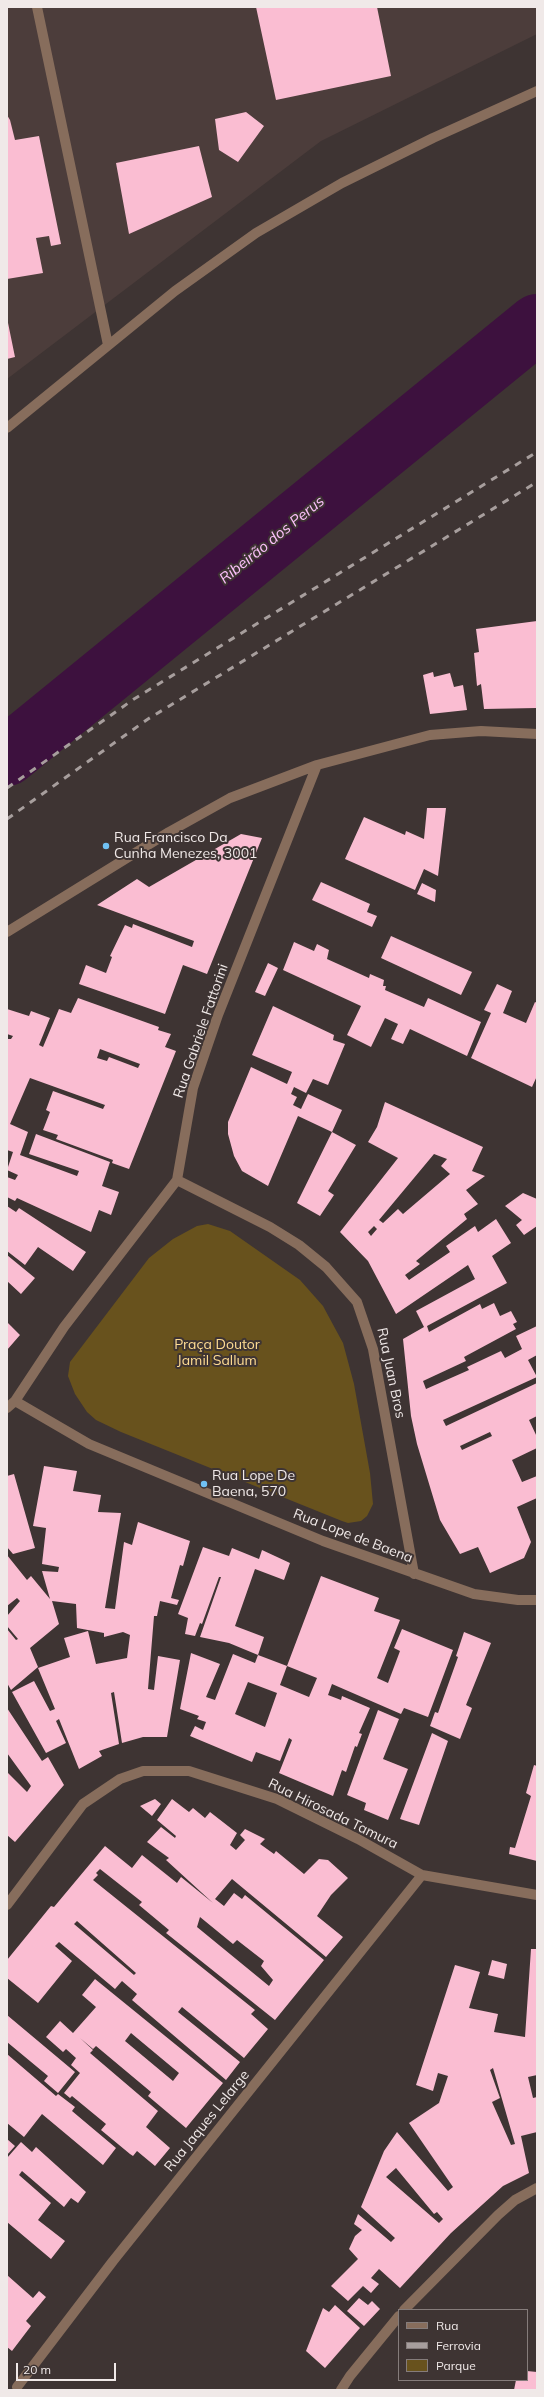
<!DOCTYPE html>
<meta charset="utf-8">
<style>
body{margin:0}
#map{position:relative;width:544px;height:2397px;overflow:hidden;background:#3e3433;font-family:Mulish,sans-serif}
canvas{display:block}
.frame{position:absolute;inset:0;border:8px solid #f0e9e8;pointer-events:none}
.legend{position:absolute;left:398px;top:2309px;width:130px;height:72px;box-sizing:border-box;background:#3e3433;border:1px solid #857c7b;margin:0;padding:5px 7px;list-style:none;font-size:12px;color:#f0e9e8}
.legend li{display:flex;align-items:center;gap:8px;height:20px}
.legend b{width:20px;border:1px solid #857c7b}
.scale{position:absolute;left:16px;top:2363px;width:100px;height:18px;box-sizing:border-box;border:2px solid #f0e9e8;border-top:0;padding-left:5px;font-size:12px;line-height:14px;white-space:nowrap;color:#f0e9e8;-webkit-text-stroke:3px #3e3433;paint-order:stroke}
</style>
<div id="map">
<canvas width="544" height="2397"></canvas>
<div class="frame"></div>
<ul class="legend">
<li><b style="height:5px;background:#876d5c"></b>Rua</li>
<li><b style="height:5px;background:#a79e9d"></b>Ferrovia</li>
<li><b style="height:11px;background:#68521d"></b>Parque</li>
</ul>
<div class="scale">20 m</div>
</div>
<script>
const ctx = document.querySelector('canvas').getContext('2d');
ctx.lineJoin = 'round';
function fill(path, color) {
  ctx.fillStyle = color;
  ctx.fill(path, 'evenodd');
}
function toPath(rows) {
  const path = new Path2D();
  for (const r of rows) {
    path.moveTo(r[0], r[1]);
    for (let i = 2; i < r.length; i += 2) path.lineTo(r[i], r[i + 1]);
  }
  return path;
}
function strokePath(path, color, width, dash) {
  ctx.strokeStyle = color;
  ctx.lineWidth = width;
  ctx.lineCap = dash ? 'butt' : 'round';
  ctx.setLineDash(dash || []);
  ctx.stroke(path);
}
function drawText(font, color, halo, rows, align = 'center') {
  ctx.font = font + ' Mulish,sans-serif';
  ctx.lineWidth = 4;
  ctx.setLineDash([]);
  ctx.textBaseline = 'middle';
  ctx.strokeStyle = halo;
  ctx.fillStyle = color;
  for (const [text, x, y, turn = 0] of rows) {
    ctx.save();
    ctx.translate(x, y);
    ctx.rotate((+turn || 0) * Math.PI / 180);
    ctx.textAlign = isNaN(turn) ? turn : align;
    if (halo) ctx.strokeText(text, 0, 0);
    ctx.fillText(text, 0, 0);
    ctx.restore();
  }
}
const built = toPath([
 [7,7,537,7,537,34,321,141,7,379]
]);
const green = toPath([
 [208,1224,230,1231,300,1280,323,1306,337,1332,343,1343,354,1384,370,1473,373,1504,367,1516,361,1521,348,1523,342,1521,121,1432,96,1420,87,1412,75,1394,68,1376,70,1362,149,1258,173,1239,197,1226]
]);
const river = toPath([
 [7,756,537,324]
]);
const building = toPath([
 [256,7,377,7,391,76,276,100],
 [246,112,264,126,238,162,219,150,215,119],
 [7,115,10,120,15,140,39,136,61,244,51,246,49,236,36,238,43,273,7,279],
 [199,146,212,197,129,234,116,163],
 [7,318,15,357,7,359],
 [537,621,537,708,484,709,481,684,477,686,474,653,479,652,476,629],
 [433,672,434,677,450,673,454,687,463,685,467,710,430,714,423,675],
 [427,808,446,808,438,876,424,869,415,890,345,859,364,817,405,835,406,831,424,839],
 [241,834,262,838,207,974,183,965,165,1014,79,984,86,965,106,973,112,957,110,956,125,925,132,928,133,924,192,947,194,941,97,905,137,879,149,887],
 [321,882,370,904,367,912,377,916,372,927,312,900],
 [422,883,436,890,435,902,417,894],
 [391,936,472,972,461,995,381,958],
 [294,942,314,951,317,944,329,950,327,959,369,978,370,974,384,980,383,986,386,986,385,990,424,1007,428,998,481,1022,467,1056,410,1029,403,1044,391,1039,398,1024,385,1018,371,1047,347,1035,361,1006,283,970],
 [268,963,278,968,265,996,255,992],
 [497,984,512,991,503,1013,526,1023,535,1002,537,1003,537,1076,532,1087,471,1058,491,1013,484,1010],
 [78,998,159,1027,158,1030,171,1034,165,1047,176,1051,129,1169,112,1163,113,1160,56,1139,58,1135,43,1130,50,1112,46,1110,53,1091,103,1109,105,1105,30,1078,10,1124,28,1132,20,1155,77,1176,79,1171,29,1154,36,1134,110,1162,102,1186,119,1192,111,1215,99,1210,91,1232,17,1198,15,1201,7,1197,7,1177,15,1180,18,1175,7,1170,13,1152,7,1150,7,1039,11,1039,13,1036,7,1034,7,1009,29,1016,31,1011,50,1018,39,1045,43,1047,59,1009,71,1013],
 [100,1049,140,1064,138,1068,109,1057,107,1061,97,1058],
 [273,1006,334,1035,333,1040,345,1044,328,1085,313,1079,306,1093,294,1087,291,1094,297,1097,293,1105,301,1109,308,1094,342,1110,332,1132,298,1116,268,1186,242,1171,234,1156,228,1134,228,1122,251,1067,287,1084,292,1072,252,1055],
 [385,1102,483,1147,472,1171,485,1176,466,1190,478,1204,464,1214,467,1219,416,1261,420,1264,405,1275,409,1280,450,1252,446,1246,475,1226,478,1232,496,1219,511,1243,492,1256,507,1283,427,1326,429,1332,480,1304,482,1309,494,1303,500,1316,511,1311,517,1322,513,1324,516,1329,464,1357,466,1361,423,1381,426,1389,469,1370,467,1367,501,1351,505,1358,522,1349,516,1336,537,1326,537,1355,528,1360,537,1377,443,1420,446,1426,537,1383,537,1416,529,1420,537,1437,537,1448,512,1460,522,1482,537,1476,537,1498,517,1507,531,1542,524,1558,490,1573,478,1547,460,1554,440,1520,417,1444,411,1416,403,1339,424,1327,416,1311,475,1279,468,1265,396,1314,368,1261,340,1232,398,1158,368,1142,377,1127],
 [434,1154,447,1159,441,1166,450,1174,403,1214,398,1209,383,1223,379,1220],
 [374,1226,377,1229,371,1236,368,1232],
 [490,1432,492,1436,462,1450,460,1446],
 [332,1132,356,1145,328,1191,334,1195,320,1216,297,1203],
 [523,1193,537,1199,537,1226,524,1235,516,1225,522,1220,505,1206],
 [7,1206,16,1212,19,1208,86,1252,73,1271,38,1247,25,1265,7,1251],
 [7,1255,35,1278,21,1294,7,1281],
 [7,1322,20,1335,7,1350],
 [44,1466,77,1471,73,1491,101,1495,98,1512,121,1513,105,1608,115,1609,124,1542,132,1545,138,1522,190,1541,183,1566,180,1565,171,1598,179,1600,177,1605,160,1601,157,1616,154,1616,148,1689,154,1690,158,1656,180,1660,167,1737,143,1737,122,1743,114,1692,111,1693,119,1744,99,1751,102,1756,79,1769,59,1719,56,1721,66,1743,46,1753,12,1692,34,1681,50,1711,55,1709,38,1668,70,1657,64,1638,88,1631,96,1664,127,1658,130,1635,123,1632,104,1637,104,1633,77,1628,76,1604,52,1601,59,1624,30,1648,38,1667,11,1690,7,1683,7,1629,16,1640,18,1639,7,1626,7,1616,20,1601,17,1598,7,1606,7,1555,27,1580,31,1576,50,1599,42,1571,58,1572,59,1567,42,1564,46,1528,33,1526],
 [14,1474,35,1548,13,1554,7,1547,7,1476],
 [203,1547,229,1556,232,1548,259,1559,262,1550,290,1563,284,1580,255,1569,235,1626,264,1637,258,1655,229,1643,200,1637,221,1577,219,1577,202,1624,200,1623,195,1636,185,1634,188,1618,178,1614],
 [321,1576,379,1598,374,1611,400,1620,377,1678,388,1683,400,1651,394,1648,402,1629,453,1650,428,1717,404,1708,401,1714,332,1684,328,1695,341,1700,342,1696,370,1708,359,1733,362,1734,357,1747,355,1746,346,1772,342,1770,333,1796,279,1773,292,1740,289,1738,280,1761,256,1752,252,1762,190,1736,195,1726,203,1730,206,1722,197,1719,199,1716,180,1709,191,1653,220,1664,206,1697,215,1700,233,1654,255,1663,258,1655,287,1666,280,1685,309,1697,317,1678,287,1666],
 [248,1682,277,1693,265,1727,235,1714],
 [464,1632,491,1643,466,1705,472,1708,460,1739,430,1726,435,1712,438,1713,458,1657,456,1656],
 [7,1708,42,1761,48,1757,64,1785,15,1842,7,1835,7,1772,27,1792,31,1786,7,1753],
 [378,1710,399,1719,383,1759,408,1769,388,1820,364,1810,366,1803,347,1795],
 [432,1733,448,1741,419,1825,400,1819],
 [534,1765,537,1766,537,1861,509,1854,510,1847,515,1848,531,1796,526,1793],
 [155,1799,161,1804,152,1816,140,1806],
 [172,1799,189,1812,193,1808,205,1818,210,1812,237,1833,230,1845,236,1850,245,1840,240,1835,245,1829,265,1839,260,1844,274,1854,276,1851,304,1874,319,1859,328,1860,348,1878,331,1895,317,1916,343,1937,326,1957,232,1879,215,1899,224,1906,234,1893,242,1899,245,1895,324,1960,275,2020,166,1933,169,1930,139,1905,142,1902,100,1869,96,1873,98,1875,93,1880,255,2010,251,2014,268,2029,244,2058,182,2007,178,2012,240,2062,226,2080,132,2000,137,1994,122,1981,115,1989,59,1942,55,1946,72,1961,38,2003,7,1978,7,1960,51,1906,54,1907,105,1846,132,1868,142,1855,177,1883,181,1877,213,1903,166,1860,169,1858,147,1842,161,1827,175,1838,176,1836,157,1820],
 [200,1917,233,1944,237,1940,264,1961,261,1966,273,1980,269,1986,197,1927],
 [77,1921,136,1973,134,1975,74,1924],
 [531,1949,537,1949,537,2075,528,2077,533,2098,537,2097,537,2132,521,2136,529,2173,503,2186,451,2233,400,2288,379,2269,371,2278,379,2284,371,2293,363,2286,348,2301,331,2286,358,2259,349,2249,355,2236,362,2230,354,2224,358,2214,391,2242,395,2238,361,2207,384,2151,397,2132,448,2191,453,2187,409,2123,439,2103,448,2076,438,2073,433,2091,416,2085,455,1965,480,1972,469,2008,498,2014,494,2032,525,2037],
 [493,2068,515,2144,511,2145,492,2102,500,2098,490,2070],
 [396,2168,434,2214,437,2212,443,2219,439,2223,386,2177],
 [492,1960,507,1964,504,1979,488,1975],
 [95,1979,223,2083,186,2128,148,2096,151,2092,96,2046,93,2049,80,2038,93,2050,90,2053,158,2111,146,2127,170,2148,155,2166,137,2151,133,2156,130,2154,101,2130,106,2124,72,2096,70,2098,64,2093,80,2073,71,2065,76,2058,66,2049,63,2052,46,2037,60,2021,73,2033,96,2007,82,1995],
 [131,2033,179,2073,173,2081,125,2041],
 [7,2015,75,2072,58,2093,44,2081,48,2076,7,2042],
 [7,2054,56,2096,58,2094,75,2107,72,2111,116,2148,103,2165,42,2114,24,2137,7,2123],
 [7,2139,15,2146,7,2155],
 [21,2142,32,2152,36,2147,86,2192,78,2203,71,2198,64,2207,22,2171,19,2175,51,2203,38,2220,65,2241,51,2259,7,2222,7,2158],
 [7,2275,33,2298,39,2291,46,2297,26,2321,31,2326,12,2351,7,2347],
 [359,2298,368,2305,372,2301,380,2309,364,2326,347,2311],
 [335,2305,360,2328,325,2368,306,2351,323,2308,329,2312],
 [527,2371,537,2372,537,2390,514,2390,516,2380,527,2380]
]);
const service = toPath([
 [37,7,108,345],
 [7,428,175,291,256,233,342,183,433,138,537,91]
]);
const minor = toPath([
 [7,932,169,832,230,798,317,765,430,735,481,731,537,734],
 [177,1180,270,1227,299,1245,326,1267,357,1302,373,1349,414,1574],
 [15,1401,89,1444,323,1541,474,1594,518,1600,537,1600],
 [7,1408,15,1401,64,1327,177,1180,193,1088,218,1015,317,765],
 [7,1905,83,1804,120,1779,143,1771,189,1771,277,1799,358,1839,422,1875,537,1895],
 [404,2310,498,2215,515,2200,537,2188],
 [17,2387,113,2261,422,1875],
 [341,2390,350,2376,399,2316]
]);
const rail = toPath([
 [7,788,134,699,537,452],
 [7,819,148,719,537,482]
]);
const markers = [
 [106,846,4,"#70c1f4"],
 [204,1484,4,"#70c1f4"]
];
const poiNames = [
 ["Rua Francisco Da",114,838],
 ["Cunha Menezes, 3001",114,854],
 ["Rua Lope De",212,1476],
 ["Baena, 570",212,1492]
];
const streetNames = [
 ["Rua Gabriele Fattorini",201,1031,-71],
 ["Rua Juan Bros",391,1373,78],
 ["Rua Lope de Baena",353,1536,21],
 ["Rua Hirosada Tamura",333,1814,26],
 ["Rua Jaques Lelarge",207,2121,-51]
];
const parkNames = [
 ["Praça Doutor",217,1345],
 ["Jamil Sallum",217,1361]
];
const waterNames = [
 ["Ribeirão dos Perus",272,540,-39]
];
fill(built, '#4c3d3b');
fill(green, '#68521d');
strokePath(river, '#3d113e', 60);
fill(building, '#fabdd2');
strokePath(service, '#876d5c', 10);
strokePath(minor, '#876d5c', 10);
strokePath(rail, '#a79e9d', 3, [7, 7]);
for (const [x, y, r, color] of markers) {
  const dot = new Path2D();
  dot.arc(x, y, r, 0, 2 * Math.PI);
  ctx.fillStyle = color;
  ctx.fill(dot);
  strokePath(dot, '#3e3433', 1.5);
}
drawText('14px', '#f0e9e8', '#3e3433', poiNames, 'left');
drawText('14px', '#f0e9e8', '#3e3433', streetNames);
drawText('14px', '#ffdc93', '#3e3433', parkNames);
drawText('italic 15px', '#fdc2fc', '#3e3433', waterNames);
</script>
